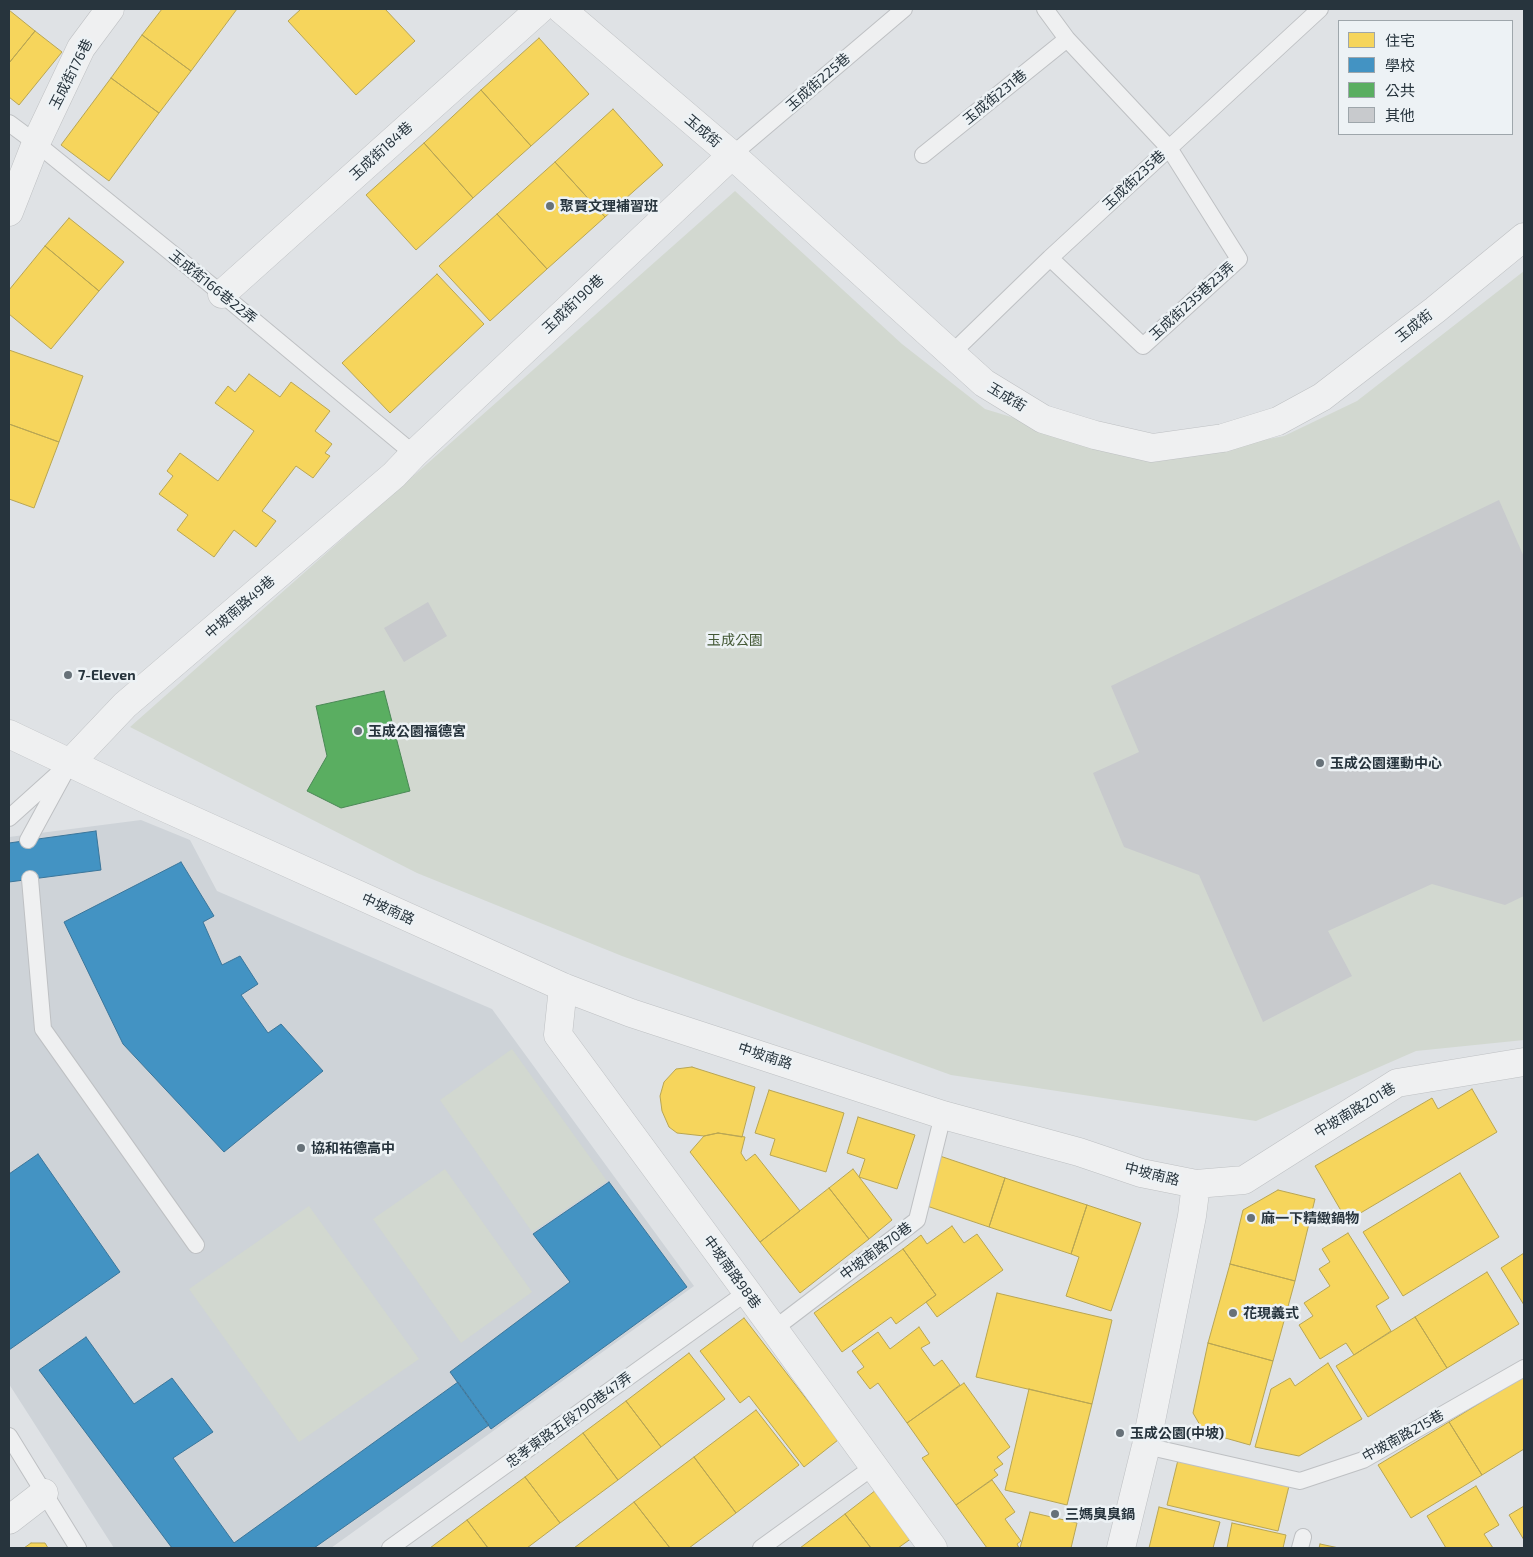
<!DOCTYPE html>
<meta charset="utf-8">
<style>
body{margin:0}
#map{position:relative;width:1533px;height:1557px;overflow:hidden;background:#dfe2e5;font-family:"Exo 2","Noto Sans TC",sans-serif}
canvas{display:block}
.frame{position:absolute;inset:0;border:10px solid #27343d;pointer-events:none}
.legend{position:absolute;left:1338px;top:20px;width:175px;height:115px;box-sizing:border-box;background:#edf2f5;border:1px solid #9ea6ab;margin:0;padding:6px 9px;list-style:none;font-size:15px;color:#27343d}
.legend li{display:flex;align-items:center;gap:10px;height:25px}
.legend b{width:25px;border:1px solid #9ea6ab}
</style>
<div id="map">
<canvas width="1533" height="1557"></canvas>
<div class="frame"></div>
<ul class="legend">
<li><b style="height:14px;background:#f6d55c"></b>住宅</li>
<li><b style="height:14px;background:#4393c3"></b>學校</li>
<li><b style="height:14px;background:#5aae61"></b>公共</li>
<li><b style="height:14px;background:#c8cacd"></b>其他</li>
</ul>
</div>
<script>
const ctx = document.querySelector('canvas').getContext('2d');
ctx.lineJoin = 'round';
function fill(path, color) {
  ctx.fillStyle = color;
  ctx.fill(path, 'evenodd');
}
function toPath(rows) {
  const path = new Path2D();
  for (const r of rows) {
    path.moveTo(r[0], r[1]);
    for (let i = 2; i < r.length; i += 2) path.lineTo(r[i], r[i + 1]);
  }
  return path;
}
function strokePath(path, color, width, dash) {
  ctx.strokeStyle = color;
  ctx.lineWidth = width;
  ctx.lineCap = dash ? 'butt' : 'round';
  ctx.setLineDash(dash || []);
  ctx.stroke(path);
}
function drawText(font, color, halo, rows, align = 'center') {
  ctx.font = font + ' "Exo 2","Noto Sans TC",sans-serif';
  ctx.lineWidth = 5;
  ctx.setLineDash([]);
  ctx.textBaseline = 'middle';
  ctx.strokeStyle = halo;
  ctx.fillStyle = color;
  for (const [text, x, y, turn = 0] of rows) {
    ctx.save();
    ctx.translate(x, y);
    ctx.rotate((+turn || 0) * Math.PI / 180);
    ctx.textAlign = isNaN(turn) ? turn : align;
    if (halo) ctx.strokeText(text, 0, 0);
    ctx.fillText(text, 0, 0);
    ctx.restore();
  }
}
const built = toPath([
 [141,820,190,840,217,891,492,1009,694,1286,331,1548,114,1548,9,1384,9,837]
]);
const green = toPath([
 [735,191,902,344,985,409,1155,461,1284,436,1357,401,1524,271,1524,1040,1416,1051,1256,1121,951,1075,622,956,417,873,130,727],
 [512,1049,607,1181,532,1232,440,1100],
 [445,1169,532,1292,461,1343,373,1219],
 [309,1206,419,1359,299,1442,189,1289]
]);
const homes = toPath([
 [162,9,237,9,191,71,142,35,162,9],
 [301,9,385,9,415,41,356,95,288,21,301,9],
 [9,10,35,31,9,63,9,10],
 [35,31,62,52,19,105,9,97,9,63,35,31],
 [142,35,191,71,159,113,111,78,142,35],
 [539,38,589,94,531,146,481,90,539,38],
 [111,78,159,113,109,181,61,145,111,78],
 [481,90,531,146,473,198,424,143,481,90],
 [613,109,663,165,605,217,555,162,613,109],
 [424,143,473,198,416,250,366,195,424,143],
 [555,162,605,217,547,269,497,214,555,162],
 [497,214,547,269,490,321,439,266,497,214],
 [69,218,124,262,99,291,45,246,69,218],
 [45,246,99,291,51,349,9,314,9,290,45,246],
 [437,274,484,324,390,413,342,363,437,274],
 [9,350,83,376,59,442,9,424,9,350],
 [249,374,280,397,291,382,330,411,315,431,332,444,325,453,330,456,313,478,296,466,262,511,276,521,256,547,234,530,214,557,177,530,188,515,159,494,173,476,167,471,180,453,218,481,254,431,215,403,228,386,235,392,249,374],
 [9,424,59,442,34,508,9,499,9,424],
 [692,1067,755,1087,742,1137,718,1133,704,1136,677,1133,669,1127,662,1111,660,1096,664,1082,676,1069,692,1067],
 [1472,1089,1497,1132,1347,1221,1315,1166,1432,1098,1438,1109,1472,1089],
 [769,1090,844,1113,826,1172,770,1155,775,1139,755,1133,769,1090],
 [858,1117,915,1135,897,1189,859,1177,865,1159,847,1153,858,1117],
 [718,1133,745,1137,741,1153,746,1161,755,1154,800,1211,760,1242,690,1152,704,1136,718,1133],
 [931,1153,1005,1178,989,1227,915,1202,931,1153],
 [853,1169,892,1220,869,1239,829,1188,853,1169],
 [1460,1173,1499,1237,1403,1296,1363,1232,1460,1173],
 [1005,1178,1087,1205,1071,1254,989,1227,1005,1178],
 [829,1188,869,1239,800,1293,760,1242,829,1188],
 [1278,1190,1315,1199,1295,1281,1230,1264,1243,1210,1278,1190],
 [1087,1205,1141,1223,1111,1311,1066,1296,1079,1257,1071,1254,1087,1205],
 [952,1226,964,1243,977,1234,1003,1270,937,1317,926,1302,936,1295,903,1249,921,1235,927,1244,952,1226],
 [1348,1233,1389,1298,1376,1306,1391,1331,1354,1355,1346,1343,1320,1359,1299,1325,1313,1316,1304,1303,1330,1286,1319,1269,1330,1262,1322,1249,1348,1233],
 [903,1249,936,1295,896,1324,891,1317,842,1352,814,1313,903,1249],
 [1524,1253,1524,1305,1501,1268,1524,1253],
 [1230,1264,1295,1281,1273,1361,1208,1343,1230,1264],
 [1487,1272,1519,1324,1447,1368,1415,1317,1487,1272],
 [997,1293,1112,1320,1092,1404,976,1377,997,1293],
 [1415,1317,1447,1368,1368,1417,1336,1366,1415,1317],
 [744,1318,838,1440,804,1467,749,1396,740,1403,700,1351,744,1318],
 [919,1327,930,1343,921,1348,934,1366,942,1360,960,1385,907,1423,878,1383,870,1389,857,1372,864,1367,852,1351,878,1332,890,1349,919,1327],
 [1208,1343,1273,1361,1250,1445,1204,1432,1193,1413,1208,1343],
 [689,1353,725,1399,661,1447,626,1401,689,1353],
 [1328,1363,1362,1419,1299,1456,1255,1447,1271,1389,1290,1378,1295,1386,1328,1363],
 [1524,1376,1524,1449,1482,1475,1449,1422,1524,1376],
 [964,1383,1010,1447,997,1457,1003,1464,994,1470,998,1475,956,1505,922,1458,929,1454,907,1423,964,1383],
 [1029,1389,1092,1404,1067,1505,1005,1490,1029,1389],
 [626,1401,661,1447,618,1480,583,1433,626,1401],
 [756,1410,799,1465,736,1513,694,1457,756,1410],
 [1449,1422,1482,1475,1411,1518,1378,1465,1449,1422],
 [583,1433,618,1480,560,1523,525,1477,583,1433],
 [694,1457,736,1513,689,1548,670,1548,634,1502,694,1457],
 [1178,1460,1289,1486,1278,1531,1167,1505,1178,1460],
 [525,1477,560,1523,527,1548,488,1548,467,1520,525,1477],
 [992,1480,1015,1512,1005,1519,1021,1541,1017,1544,1019,1548,987,1548,956,1505,992,1480],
 [1476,1486,1499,1525,1484,1534,1493,1548,1446,1548,1427,1516,1476,1486],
 [876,1490,912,1538,898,1548,871,1548,845,1514,876,1490],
 [634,1502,670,1548,574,1548,634,1502],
 [1524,1506,1524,1540,1509,1515,1524,1506],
 [1159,1507,1220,1522,1213,1548,1149,1548,1159,1507],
 [1030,1512,1077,1523,1071,1548,1020,1548,1030,1512],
 [845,1514,871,1548,800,1548,845,1514],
 [467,1520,488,1548,430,1548,467,1520],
 [1232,1523,1286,1535,1283,1548,1227,1548,1232,1523],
 [31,1543,45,1543,48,1548,24,1548,31,1543],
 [1320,1544,1339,1548,1319,1548,1320,1544]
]);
const schools = toPath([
 [96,831,101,870,9,882,9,843,96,831],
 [181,862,214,916,203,922,222,965,240,956,258,984,241,995,268,1033,281,1024,323,1071,224,1152,123,1044,64,922,181,862],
 [38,1154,120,1272,9,1350,9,1174,38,1154],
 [609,1182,687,1287,491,1429,450,1372,570,1282,533,1234,609,1182],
 [86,1337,134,1404,172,1378,213,1432,173,1458,234,1543,458,1382,489,1425,314,1548,172,1548,39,1370,86,1337]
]);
const public = toPath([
 [384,691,410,791,341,808,307,791,327,756,316,706,384,691]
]);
const building = toPath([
 [1499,500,1524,557,1524,896,1505,905,1432,884,1328,931,1352,976,1263,1022,1199,875,1124,847,1093,773,1139,752,1111,686],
 [428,602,447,636,404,662,384,628]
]);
const service = toPath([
 [1045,9,1067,39,1169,148,1239,259,1143,346,1050,258],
 [9,123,36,143,222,294,414,454],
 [732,155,904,9],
 [923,155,1067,39],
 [951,354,1050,258,1320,9],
 [9,818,59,773],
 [28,840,70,763],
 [30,879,43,1029,196,1245],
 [774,1329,917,1220,943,1115],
 [9,1436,78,1548],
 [1146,1446,1300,1481,1363,1460,1524,1368],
 [390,1548,747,1292],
 [761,1548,873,1467],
 [1300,1548,1303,1537]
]);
const minor = toPath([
 [561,9,732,155,984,383,1043,419,1095,435,1152,448,1223,438,1278,421,1322,397,1435,310,1524,237],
 [9,212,36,143,81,48,110,9],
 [222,294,540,9],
 [9,734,148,800,563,987,631,1013,943,1115,1079,1152,1141,1173,1196,1184,1244,1180,1397,1083,1524,1062],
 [70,763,125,705,394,475,414,454,732,155],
 [563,987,558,1035,747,1292,933,1548],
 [9,1520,44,1493],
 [1121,1548,1146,1446,1192,1216,1196,1184]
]);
const markers = [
 [550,206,5,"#677178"],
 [68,675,5,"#677178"],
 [358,731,5,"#677178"],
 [1320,763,5,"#677178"],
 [301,1148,5,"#677178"],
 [1251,1218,5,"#677178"],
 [1233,1313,5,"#677178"],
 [1120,1433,5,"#677178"],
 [1055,1514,5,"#677178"]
];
const streetNames = [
 ["玉成街176巷",71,74,-63],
 ["玉成街225巷",818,82,-41],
 ["玉成街231巷",995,97,-39],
 ["玉成街",703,131,40],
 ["玉成街184巷",381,151,-42],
 ["玉成街235巷",1134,180,-43],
 ["玉成街166巷22弄",213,287,39],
 ["玉成街235巷23弄",1192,301,-42],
 ["玉成街190巷",573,304,-43],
 ["玉成街",1414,326,-38],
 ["玉成街",1007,397,31],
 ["中坡南路49巷",240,607,-41],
 ["中坡南路",388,909,24],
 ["中坡南路",765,1056,18],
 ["中坡南路201巷",1355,1110,-31],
 ["中坡南路",1152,1174,14],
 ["中坡南路70巷",876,1251,-37],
 ["中坡南路98巷",732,1272,54],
 ["忠孝東路五段790巷47弄",569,1420,-36],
 ["中坡南路215巷",1403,1436,-29]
];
const poiNames = [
 ["聚賢文理補習班",560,206],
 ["7-Eleven",78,675],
 ["玉成公園福德宮",368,731],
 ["玉成公園運動中心",1330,763],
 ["協和祐德高中",311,1148],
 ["麻一下精緻鍋物",1261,1218],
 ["花現義式",1243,1313],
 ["玉成公園(中坡)",1130,1433],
 ["三媽臭臭鍋",1065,1514]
];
const parkNames = [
 ["玉成公園",735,640]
];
fill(built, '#ced3d8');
fill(green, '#d2d8d0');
fill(homes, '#f6d55c');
strokePath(homes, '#b8a553', 1);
fill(schools, '#4393c3');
strokePath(schools, '#3b769b', 1);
fill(public, '#5aae61');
strokePath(public, '#4b8956', 1);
fill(building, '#c8cacd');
strokePath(service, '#bec0c3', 18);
strokePath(minor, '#bec0c3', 29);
strokePath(service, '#eff0f1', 16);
strokePath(minor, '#eff0f1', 28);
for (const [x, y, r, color] of markers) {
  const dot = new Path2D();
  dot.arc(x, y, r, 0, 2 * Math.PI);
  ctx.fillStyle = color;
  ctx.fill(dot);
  strokePath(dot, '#edf2f5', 2);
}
drawText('14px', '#27343d', '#edf2f5', streetNames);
drawText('bold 14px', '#27343d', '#edf2f5', poiNames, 'left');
drawText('14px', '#435835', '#edf2f5', parkNames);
</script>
